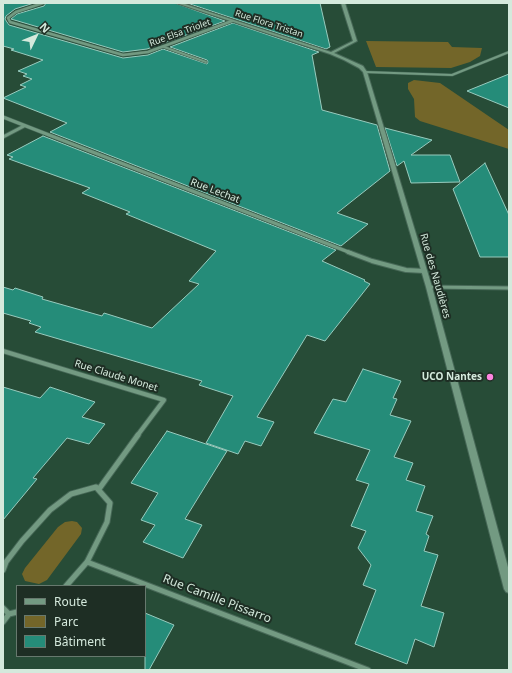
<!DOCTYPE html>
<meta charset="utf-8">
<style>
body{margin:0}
#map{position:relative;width:512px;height:673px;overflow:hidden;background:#274c37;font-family:"Noto Sans",sans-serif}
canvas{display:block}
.frame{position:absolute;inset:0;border:4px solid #d4e9dc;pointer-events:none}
.legend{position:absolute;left:16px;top:585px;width:130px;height:72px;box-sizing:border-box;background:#1e2e24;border:1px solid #67796e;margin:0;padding:5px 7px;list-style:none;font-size:12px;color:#d4e9dc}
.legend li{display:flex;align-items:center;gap:8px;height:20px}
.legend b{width:20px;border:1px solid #67796e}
.north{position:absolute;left:16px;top:16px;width:40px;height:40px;-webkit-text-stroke:3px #1e2e24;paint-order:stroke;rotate:47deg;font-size:11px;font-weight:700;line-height:16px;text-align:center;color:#d4e9dc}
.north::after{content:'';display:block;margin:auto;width:14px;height:18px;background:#d4e9dc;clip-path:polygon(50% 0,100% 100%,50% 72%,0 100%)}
</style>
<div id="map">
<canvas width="512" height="673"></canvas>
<div class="frame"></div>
<ul class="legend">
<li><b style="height:5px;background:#739a82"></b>Route</li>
<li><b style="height:11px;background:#736629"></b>Parc</li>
<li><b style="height:11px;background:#258c79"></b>Bâtiment</li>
</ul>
<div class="north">N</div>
</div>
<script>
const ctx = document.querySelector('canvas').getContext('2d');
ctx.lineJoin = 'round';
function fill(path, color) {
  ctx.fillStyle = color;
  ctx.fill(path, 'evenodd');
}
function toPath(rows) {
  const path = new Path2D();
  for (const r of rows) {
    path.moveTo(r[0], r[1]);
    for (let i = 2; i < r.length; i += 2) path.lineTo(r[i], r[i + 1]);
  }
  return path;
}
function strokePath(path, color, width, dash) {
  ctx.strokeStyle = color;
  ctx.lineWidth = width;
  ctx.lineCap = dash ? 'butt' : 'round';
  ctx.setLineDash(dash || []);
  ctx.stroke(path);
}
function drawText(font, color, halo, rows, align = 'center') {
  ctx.font = font + ' "Noto Sans",sans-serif';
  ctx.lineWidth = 4;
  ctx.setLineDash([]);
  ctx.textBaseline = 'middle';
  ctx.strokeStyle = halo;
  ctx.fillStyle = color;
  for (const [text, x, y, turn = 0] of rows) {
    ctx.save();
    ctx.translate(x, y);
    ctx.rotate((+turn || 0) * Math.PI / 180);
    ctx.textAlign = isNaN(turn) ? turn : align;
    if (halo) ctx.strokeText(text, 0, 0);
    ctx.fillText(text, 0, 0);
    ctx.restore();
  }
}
const green = toPath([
 [366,41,448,42,452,47,482,48,480,56,470,62,451,68,376,67],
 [414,80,440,83,509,130,509,149,420,121,415,117,414,99,408,89,408,83],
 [72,521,77,522,82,528,81,534,47,580,39,584,25,581,22,574,25,568,58,527,65,522]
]);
const building = toPath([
 [3,3,34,3,15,9,6,16,5,19,9,25,123,58,148,55,163,49,207,64,208,62,207,60,170,47,233,23,319,52,312,55,322,110,377,125,390,171,337,213,368,224,341,246,50,132,67,123,3,98,26,87,20,85,32,79,23,76,27,74,18,71,43,60,11,50,14,49,3,46,3,3],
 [46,3,175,3,225,21,147,49,123,52,11,19,17,14,44,6,46,3],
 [187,3,320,3,330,47,326,49,187,3],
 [509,74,509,108,467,91,509,74],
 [385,128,432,140,411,155,450,155,460,182,411,183,404,161,397,166,385,128],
 [43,136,336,250,322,261,365,280,364,281,370,284,325,341,307,335,257,417,274,422,261,446,245,441,238,454,206,443,233,396,199,385,202,381,35,332,41,327,29,323,31,321,3,313,3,287,13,290,15,288,43,297,42,299,102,316,104,313,152,328,199,284,189,281,216,251,126,214,130,212,82,193,90,188,9,159,13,157,7,155,43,136],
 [485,163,509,215,509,257,480,257,453,189,485,163],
 [363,369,401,381,393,398,397,399,390,415,411,421,394,457,413,463,406,480,425,486,416,511,433,516,426,534,429,536,424,551,438,555,421,606,444,613,434,647,415,639,407,664,355,644,376,590,363,585,371,565,358,548,366,531,351,526,369,484,356,480,370,450,314,433,333,399,346,402,363,369],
 [3,387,40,398,50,387,95,402,82,417,105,424,89,444,67,438,33,478,37,479,3,520,3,387],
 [167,431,227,451,185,519,202,525,183,558,143,542,155,525,141,520,158,493,131,483,167,431],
 [145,613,174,625,149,670,145,670,145,613]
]);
const serviceFar1 = toPath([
 [164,47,206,62],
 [365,72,452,75,509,52]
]);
const service = toPath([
 [429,287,509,288]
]);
const minorFar3 = toPath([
 [43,3,16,12,8,18,10,22,123,55,148,52,232,21]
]);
const minorFar2 = toPath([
 [3,117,351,253],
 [3,137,24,126]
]);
const minorFar1 = toPath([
 [348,252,372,261,406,270,424,271],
 [3,351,164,400,137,436]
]);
const minor = toPath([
 [99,489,138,435],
 [87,562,368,670],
 [3,570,6,562,22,541,50,510,71,494,96,487,110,503,107,522,87,562,66,586],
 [3,608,9,614,17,612],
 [3,622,9,614]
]);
const tertiary = toPath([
 [176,3,182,3,331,52,353,41,341,3,345,3,357,41,334,53,363,66,367,72,432,287,509,571,509,593,506,592,504,589,426,287,363,72,359,68,344,60,330,54,176,3]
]);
const markers = [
 [490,377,4,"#fe85e0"]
];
const farStreetnames = [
 ["Rue Flora Tristan",269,24,18],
 ["Rue Elsa Triolet",180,33,-20]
];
const streetNames = [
 ["Rue Lechat",215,191,21],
 ["Rue des Naudières",435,276,74],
 ["Rue Claude Monet",116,376,17]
];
const poiNames = [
 ["UCO Nantes",482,377]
];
const nearStreetnames = [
 ["Rue Camille Pissarro",217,599,21]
];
fill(green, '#736629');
fill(building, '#258c79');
strokePath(building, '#98cbbe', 1);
strokePath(serviceFar1, '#476857', 3);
strokePath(service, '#476857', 5);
strokePath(minorFar3, '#476857', 3.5);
strokePath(minorFar2, '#476857', 4.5);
strokePath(minorFar1, '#476857', 6);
strokePath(minor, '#476857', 7);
strokePath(tertiary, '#476857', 2);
strokePath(serviceFar1, '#739a82', 2);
strokePath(service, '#739a82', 3);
strokePath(minorFar3, '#739a82', 2.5);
strokePath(minorFar2, '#739a82', 3);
strokePath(minorFar1, '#739a82', 4);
strokePath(minor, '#739a82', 5);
fill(tertiary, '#739a82');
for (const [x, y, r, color] of markers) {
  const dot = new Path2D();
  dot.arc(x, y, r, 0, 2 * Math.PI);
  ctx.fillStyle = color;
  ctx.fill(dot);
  strokePath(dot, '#1e2e24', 1.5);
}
drawText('9px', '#d4e9dc', '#1e2e24', farStreetnames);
drawText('10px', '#d4e9dc', '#1e2e24', streetNames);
drawText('bold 10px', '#d4e9dc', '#1e2e24', poiNames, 'right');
drawText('12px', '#d4e9dc', '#1e2e24', nearStreetnames);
</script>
